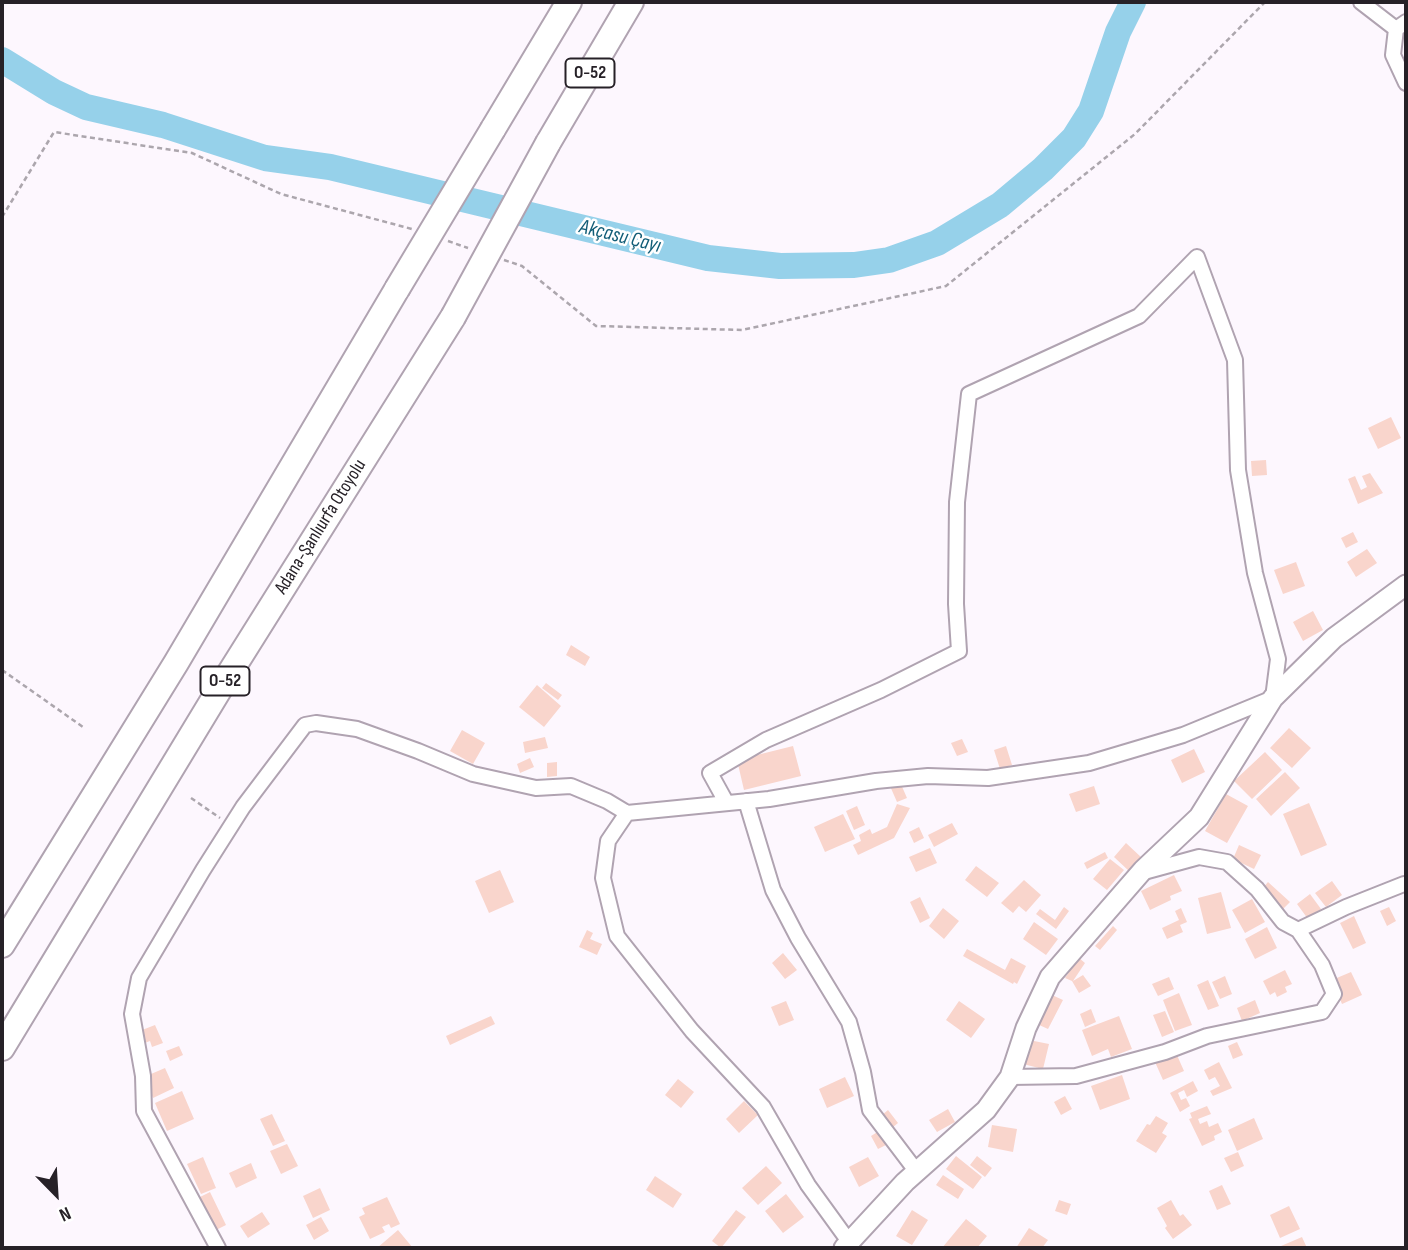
<!DOCTYPE html>
<meta charset="utf-8">
<style>
body{margin:0}
#map{position:relative;width:1408px;height:1250px;overflow:hidden;background:#fdf7fe;font-family:"Sofia Sans Condensed",sans-serif}
canvas{display:block}
.frame{position:absolute;inset:0;border:4px solid #262127;pointer-events:none}
.north{position:absolute;left:21px;top:1159px;width:70px;height:70px;-webkit-text-stroke:5px #fff;paint-order:stroke;rotate:156deg;font-size:19px;font-weight:700;line-height:28px;text-align:center;color:#262127}
.north::after{content:'';display:block;margin:auto;width:24px;height:32px;background:#262127;clip-path:polygon(50% 0,100% 100%,50% 72%,0 100%)}
</style>
<div id="map">
<canvas width="1408" height="1250"></canvas>
<div class="frame"></div>
<div class="north">N</div>
</div>
<script>
const ctx = document.querySelector('canvas').getContext('2d');
ctx.lineJoin = 'round';
function toPath(rows) {
  const path = new Path2D();
  for (const r of rows) {
    path.moveTo(r[0], r[1]);
    for (let i = 2; i < r.length; i += 2) path.lineTo(r[i], r[i + 1]);
  }
  return path;
}
function strokePath(path, color, width, dash) {
  ctx.strokeStyle = color;
  ctx.lineWidth = width;
  ctx.lineCap = dash ? 'butt' : 'round';
  ctx.setLineDash(dash || []);
  ctx.stroke(path);
}
function fill(path, color) {
  ctx.fillStyle = color;
  ctx.fill(path, 'evenodd');
}
function drawText(font, color, halo, rows, align = 'center') {
  ctx.font = font + ' "Sofia Sans Condensed",sans-serif';
  ctx.lineWidth = 5;
  ctx.setLineDash([]);
  ctx.textBaseline = 'middle';
  ctx.strokeStyle = halo;
  ctx.fillStyle = color;
  for (const [text, x, y, turn = 0] of rows) {
    ctx.save();
    ctx.translate(x, y);
    ctx.rotate((+turn || 0) * Math.PI / 180);
    ctx.textAlign = isNaN(turn) ? turn : align;
    if (halo) ctx.strokeText(text, 0, 0);
    ctx.fillText(text, 0, 0);
    ctx.restore();
  }
}
const river = toPath([
 [2,60,54,92,86,107,163,125,265,158,330,167,708,258,780,266,854,265,889,260,937,243,1000,205,1043,169,1074,138,1091,111,1118,32,1133,2]
]);
const building = toPath([
 [1391,417,1401,438,1378,449,1368,428],
 [1266,460,1267,475,1252,476,1251,461],
 [1370,473,1383,493,1358,504,1348,479,1355,476,1361,490,1367,487,1362,476],
 [1353,532,1358,542,1346,548,1341,538],
 [1367,549,1377,563,1356,577,1347,562],
 [1296,562,1305,586,1283,594,1274,570],
 [1313,611,1323,630,1303,641,1293,622],
 [571,645,590,657,585,666,566,655],
 [546,683,562,695,558,700,542,688],
 [537,685,561,706,544,727,519,707],
 [1289,728,1311,748,1292,768,1270,748],
 [462,730,485,743,473,764,450,751],
 [545,737,548,748,525,753,523,742],
 [962,739,968,752,957,756,951,743],
 [793,746,801,776,744,790,737,760],
 [1006,746,1012,765,1000,769,994,750],
 [1194,749,1205,772,1182,783,1171,760],
 [1265,752,1282,770,1252,799,1234,781],
 [530,758,534,767,520,773,517,764],
 [557,762,557,776,547,777,547,763],
 [1285,772,1300,788,1271,816,1256,799],
 [900,782,907,798,897,802,890,786],
 [1094,786,1100,804,1076,812,1069,794],
 [1226,794,1248,806,1227,843,1205,831],
 [1309,803,1327,845,1301,856,1283,814],
 [897,804,910,808,894,838,858,855,853,845,861,841,859,835,870,829,872,834,887,827],
 [857,806,865,825,854,830,846,811],
 [843,814,855,839,825,852,814,827],
 [952,823,958,834,934,847,928,835],
 [919,827,924,838,914,843,909,832],
 [1126,843,1142,858,1130,872,1114,857],
 [1239,845,1261,855,1254,869,1233,859],
 [930,848,937,863,916,872,909,857],
 [1105,852,1108,858,1087,869,1084,863],
 [1110,859,1124,870,1107,890,1093,879],
 [976,866,999,883,987,897,965,880],
 [500,870,514,902,489,913,475,881],
 [1174,875,1182,891,1170,896,1171,900,1150,910,1141,891],
 [1024,880,1041,895,1026,912,1019,906,1013,913,1001,903],
 [1332,881,1342,895,1326,907,1315,893],
 [1268,882,1290,902,1283,909,1262,889],
 [1221,892,1231,928,1207,934,1198,898],
 [1310,894,1321,909,1308,919,1297,904],
 [920,897,930,918,920,923,910,902],
 [1252,899,1265,922,1245,933,1232,910],
 [1064,907,1069,911,1056,929,1036,914,1040,909,1055,920],
 [1389,907,1396,921,1387,926,1380,911],
 [943,908,959,921,944,939,929,926],
 [1181,908,1187,922,1180,925,1183,932,1167,939,1162,928,1179,920,1175,911],
 [1354,916,1366,943,1353,949,1340,923],
 [1034,922,1058,939,1046,955,1023,939],
 [1113,926,1117,930,1100,950,1095,946],
 [1267,927,1277,948,1255,959,1245,939],
 [587,930,593,933,590,939,602,944,597,955,579,947],
 [967,949,1005,970,1011,958,1026,966,1017,984,1014,982,1013,984,963,956],
 [783,953,797,970,785,979,772,963],
 [1079,958,1085,963,1073,981,1083,975,1091,986,1079,993,1072,981,1065,978],
 [1285,970,1292,984,1285,987,1287,992,1277,997,1275,992,1270,995,1263,981],
 [1351,972,1362,995,1342,1004,1332,980],
 [1225,976,1232,994,1220,999,1212,982],
 [1169,977,1174,989,1158,996,1152,984],
 [1208,980,1219,1006,1208,1010,1197,985],
 [1179,993,1192,1025,1175,1031,1163,1000],
 [1052,995,1063,1000,1048,1029,1037,1024],
 [1255,1000,1260,1013,1242,1021,1237,1008],
 [786,1001,794,1020,779,1026,771,1007],
 [959,1001,985,1019,971,1038,946,1020],
 [1091,1009,1096,1022,1085,1027,1080,1014],
 [1165,1011,1174,1032,1162,1037,1153,1015],
 [491,1016,495,1024,450,1045,446,1036],
 [1119,1016,1132,1049,1111,1057,1108,1049,1092,1056,1082,1030],
 [155,1025,163,1043,152,1047,150,1041,142,1044,137,1032],
 [1029,1040,1049,1044,1043,1069,1023,1064],
 [1237,1042,1243,1055,1233,1059,1228,1046],
 [179,1046,183,1055,170,1061,166,1051],
 [1176,1053,1184,1071,1163,1080,1155,1062],
 [1219,1062,1232,1088,1213,1096,1210,1091,1220,1086,1215,1077,1209,1080,1204,1070],
 [165,1068,174,1088,153,1098,144,1077],
 [1122,1075,1130,1099,1100,1110,1091,1086],
 [845,1077,854,1096,827,1108,819,1089],
 [678,1079,694,1092,681,1108,665,1095],
 [1193,1081,1198,1091,1187,1097,1184,1090,1178,1093,1181,1100,1186,1098,1190,1106,1180,1112,1170,1093],
 [182,1091,194,1119,167,1131,155,1103],
 [1065,1096,1072,1109,1061,1115,1054,1102],
 [744,1101,758,1115,739,1133,726,1119],
 [1207,1106,1211,1114,1198,1119,1200,1124,1207,1121,1209,1127,1218,1123,1222,1132,1214,1136,1215,1140,1202,1146,1189,1119,1192,1118,1190,1113],
 [948,1109,955,1122,937,1132,929,1120],
 [888,1110,898,1123,892,1128,882,1115],
 [272,1114,285,1141,273,1146,260,1119],
 [1156,1116,1168,1123,1162,1133,1167,1136,1156,1153,1136,1141,1147,1124,1150,1125],
 [1254,1118,1263,1139,1237,1151,1228,1130],
 [992,1125,1017,1129,1013,1152,988,1147],
 [879,1131,886,1145,878,1149,871,1136],
 [287,1144,298,1166,281,1174,270,1151],
 [1238,1152,1244,1166,1231,1172,1224,1158],
 [956,1156,982,1177,973,1189,946,1169],
 [977,1156,992,1168,985,1177,970,1165],
 [203,1157,216,1188,201,1194,187,1164],
 [868,1157,879,1176,859,1187,849,1167],
 [251,1163,257,1178,236,1188,229,1173],
 [766,1166,782,1183,758,1205,742,1188],
 [943,1175,964,1189,958,1199,936,1185],
 [655,1176,682,1194,673,1208,646,1190],
 [1222,1185,1231,1204,1217,1210,1209,1191],
 [320,1188,330,1210,313,1218,303,1196],
 [210,1192,226,1225,214,1231,198,1198],
 [786,1194,804,1217,783,1233,765,1211],
 [387,1197,400,1224,391,1228,389,1224,382,1227,385,1232,370,1239,359,1217,365,1214,362,1208],
 [1059,1200,1071,1204,1067,1215,1055,1211],
 [1171,1200,1180,1216,1183,1214,1192,1225,1173,1239,1165,1228,1167,1226,1157,1208],
 [1289,1206,1300,1229,1280,1238,1270,1215],
 [736,1210,746,1217,721,1248,712,1241],
 [912,1210,928,1220,912,1245,896,1236],
 [262,1212,270,1224,248,1238,240,1226],
 [321,1217,329,1231,314,1240,306,1225],
 [966,1219,987,1236,977,1248,942,1248],
 [1029,1228,1048,1240,1042,1248,1016,1248],
 [398,1230,413,1248,377,1248],
 [1302,1237,1307,1248,1282,1248,1281,1246]
]);
const path = toPath([
 [2,217,54,132,192,153,281,194,412,229],
 [448,241,468,248],
 [504,260,522,266,596,326,742,330,946,286,1135,134,1265,2],
 [2,670,83,727],
 [191,798,220,818]
]);
const street = toPath([
 [1361,2,1396,29],
 [1406,22,1396,29,1393,55,1406,83],
 [746,801,773,890,798,938,849,1022,863,1072,870,1110,917,1172],
 [726,802,710,773,766,740,881,690,959,651,956,604,957,502,969,394,1139,316,1197,257,1235,360,1238,470,1255,573,1278,659,1273,698,1183,735,1089,763,988,778,928,776,876,781,769,799,627,813,608,841,603,878,617,936,692,1031,763,1107,808,1185,850,1243],
 [1144,872,1199,857,1227,862,1257,889,1283,922,1298,930,1346,907,1404,884],
 [1010,1077,1076,1076,1165,1052,1207,1036,1322,1012,1334,994,1322,965,1298,930],
 [218,1248,144,1111,143,1076,132,1014,139,978,203,870,243,807,305,725,316,723,357,729,418,751,473,774,536,788,571,786,607,801,627,813]
]);
const secondary = toPath([
 [844,1248,905,1182,986,1110,1010,1077,1026,1028,1050,977,1143,870,1199,817,1273,698,1334,638,1406,585]
]);
const highway = toPath([
 [493,129,569,2],
 [548,143,631,2],
 [2,945,176,663,397,289],
 [2,1048,219,690,453,317]
]);
const highwayBridge = toPath([
 [397,289,493,129],
 [453,317,548,143]
]);
const shields = [
 [590,73,49],
 [225,681,49]
];
const shieldNames = [
 ["O-52",590,73],
 ["O-52",225,681]
];
const streetNames = [
 ["Adana-Şanlıurfa Otoyolu",321,527,-58]
];
const waterNames = [
 ["Akçasu Çayı",620,237,14]
];
strokePath(river, '#96d1ea', 26);
fill(building, '#f9d5cc');
strokePath(street, '#b0a3b1', 18);
strokePath(secondary, '#b0a3b1', 23);
strokePath(highway, '#b0a3b1', 28);
strokePath(path, '#aca6ad', 2.5, [5, 3.5]);
strokePath(street, '#fff', 14);
strokePath(secondary, '#fff', 19);
strokePath(highway, '#fff', 24);
strokePath(highwayBridge, '#b0a3b1', 28, []);
strokePath(highwayBridge, '#fff', 24);
for (const [x, y, w] of shields) {
  const box = new Path2D();
  box.roundRect(x - w / 2, y - 14.5, w, 29, 5);
  ctx.fillStyle = '#fff';
  ctx.fill(box);
  strokePath(box, '#262127', 2);
}
drawText('bold 18px', '#262127', null, shieldNames);
drawText('19px', '#262127', '#fff', streetNames);
drawText('italic 21px', '#125d77', '#fff', waterNames);
</script>
